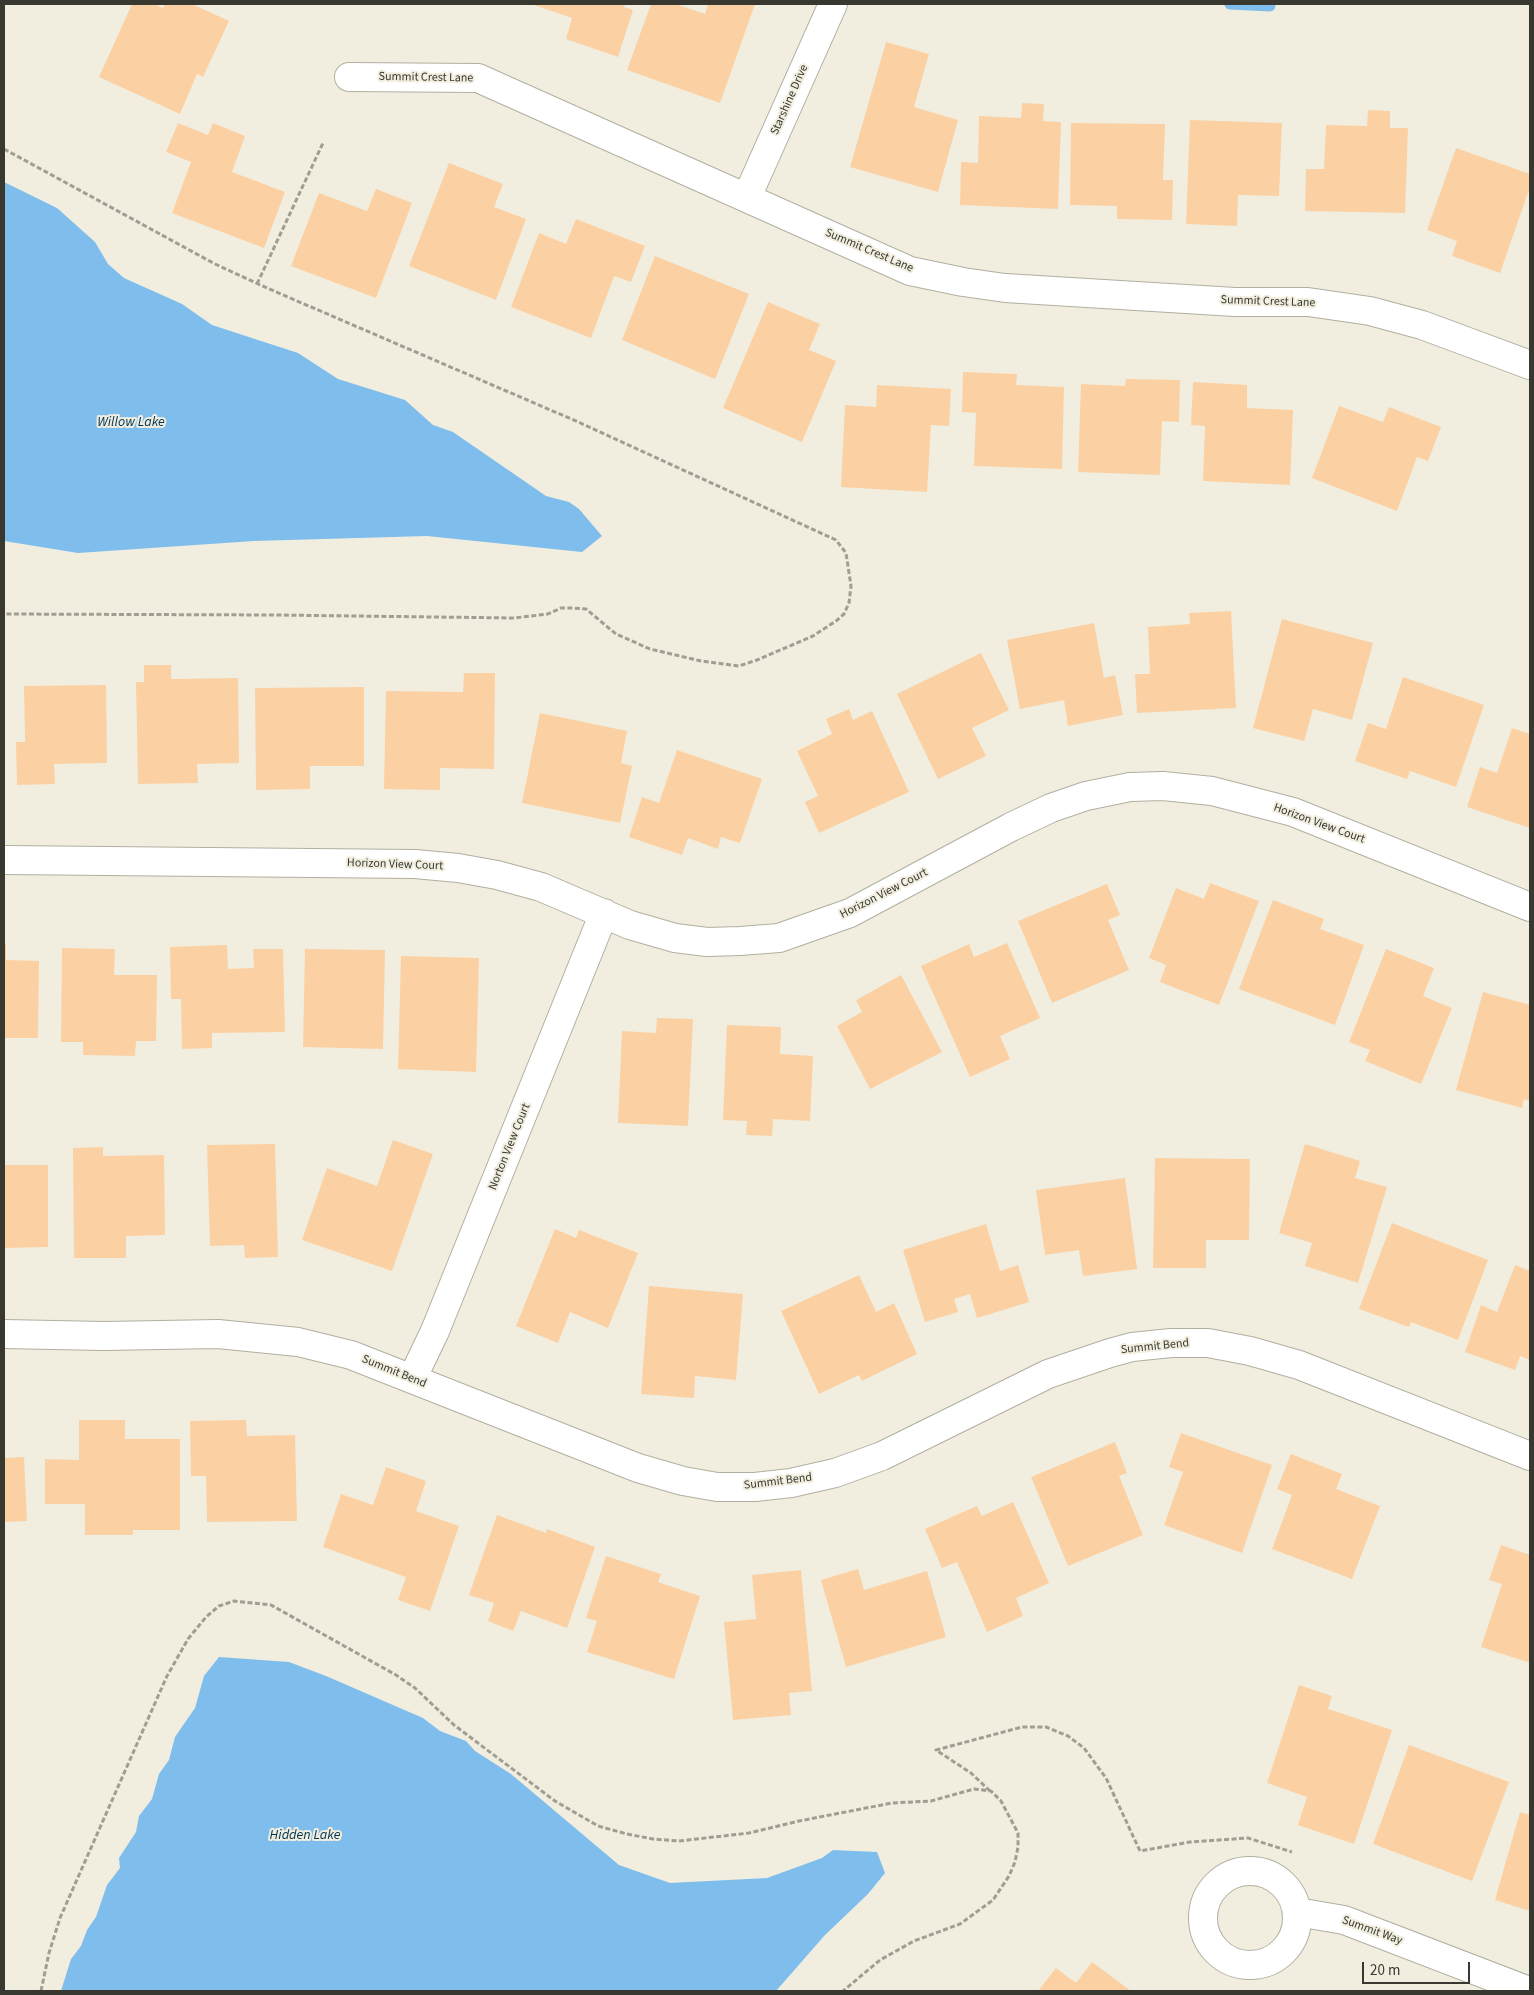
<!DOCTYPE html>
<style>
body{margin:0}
#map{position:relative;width:1534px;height:1995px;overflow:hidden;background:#f1eedf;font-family:"Source Sans 3",sans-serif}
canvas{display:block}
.frame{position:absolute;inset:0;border:5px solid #383730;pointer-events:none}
.scale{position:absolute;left:1362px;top:1962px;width:108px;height:22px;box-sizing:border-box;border:2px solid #383730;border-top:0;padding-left:6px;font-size:15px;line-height:18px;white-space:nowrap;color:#383730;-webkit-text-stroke:4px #f1eedf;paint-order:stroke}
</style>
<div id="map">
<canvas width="1534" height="1995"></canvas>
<div class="frame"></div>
<div class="scale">20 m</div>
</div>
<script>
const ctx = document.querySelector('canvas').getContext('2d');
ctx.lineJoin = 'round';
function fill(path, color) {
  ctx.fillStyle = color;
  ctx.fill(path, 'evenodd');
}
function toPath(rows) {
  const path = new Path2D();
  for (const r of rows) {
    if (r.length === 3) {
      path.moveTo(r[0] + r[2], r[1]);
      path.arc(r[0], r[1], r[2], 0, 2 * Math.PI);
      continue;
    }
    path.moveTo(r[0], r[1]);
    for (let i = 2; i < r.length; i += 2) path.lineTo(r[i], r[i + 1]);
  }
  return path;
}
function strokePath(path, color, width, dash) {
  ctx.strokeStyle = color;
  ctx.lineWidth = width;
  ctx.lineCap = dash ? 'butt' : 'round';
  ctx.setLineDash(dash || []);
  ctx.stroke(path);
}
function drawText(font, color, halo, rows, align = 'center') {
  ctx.font = font + ' "Source Sans 3",sans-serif';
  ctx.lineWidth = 4;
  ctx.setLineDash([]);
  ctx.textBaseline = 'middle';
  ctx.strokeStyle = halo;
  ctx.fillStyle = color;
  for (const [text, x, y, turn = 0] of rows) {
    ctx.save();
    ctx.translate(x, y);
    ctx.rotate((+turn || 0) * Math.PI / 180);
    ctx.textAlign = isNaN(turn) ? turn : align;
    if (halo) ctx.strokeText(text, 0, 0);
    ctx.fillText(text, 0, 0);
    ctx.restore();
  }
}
const water = toPath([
 [4,182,57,208,95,242,108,264,124,278,182,304,212,325,298,353,338,379,405,400,433,425,453,432,546,496,569,502,579,509,602,536,582,552,427,536,254,541,78,553,4,541],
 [219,1657,289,1662,326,1676,423,1718,440,1731,466,1741,475,1751,511,1774,619,1865,670,1883,767,1878,822,1858,833,1850,877,1852,885,1873,868,1894,825,1935,776,1991,61,1991,71,1959,81,1946,87,1930,96,1917,107,1885,120,1868,119,1858,136,1832,139,1816,152,1799,159,1774,169,1760,175,1737,195,1708,204,1676]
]);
const stream = toPath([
 [1230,4,1270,6]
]);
const building = toPath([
 [132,4,154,4,163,8,165,4,192,4,229,21,203,77,197,74,180,114,99,77],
 [531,4,625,4,624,7,633,10,618,57,566,39,572,18],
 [651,4,676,4,705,14,708,4,755,4,720,103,627,70],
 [886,42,929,54,914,107,958,120,938,192,850,167],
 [1022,103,1044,104,1043,121,1061,122,1058,209,960,205,961,162,978,163,979,116,1021,118],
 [1368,110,1390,111,1390,128,1408,128,1405,213,1305,211,1306,169,1324,169,1326,125,1367,126],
 [1190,120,1282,123,1279,196,1238,195,1237,226,1186,224],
 [178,123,208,135,213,123,245,136,232,172,285,192,264,248,172,213,191,162,166,152],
 [1071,123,1165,124,1163,180,1173,180,1172,220,1117,219,1117,206,1070,205],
 [1456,148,1530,174,1530,187,1500,273,1452,256,1457,241,1427,230],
 [449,163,503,184,494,207,526,219,496,300,409,266],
 [376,189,412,203,376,298,291,266,319,193,367,211],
 [576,219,645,246,631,282,614,276,591,338,511,307,539,233,566,244],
 [655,256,749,294,715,379,622,340],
 [768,302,820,324,809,350,836,361,802,442,723,408],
 [963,372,1017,374,1016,385,1064,387,1062,469,974,466,976,413,962,412],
 [1126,379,1180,380,1179,422,1162,421,1160,475,1078,472,1081,384,1125,386],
 [1193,382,1247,385,1247,408,1293,410,1290,485,1203,481,1205,426,1191,425],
 [877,385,951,389,949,426,931,425,927,492,841,487,845,405,876,407],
 [1339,406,1383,422,1389,407,1441,427,1428,461,1417,457,1397,511,1312,478],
 [1231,611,1236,708,1137,713,1135,674,1150,674,1148,627,1190,624,1189,613],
 [1282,619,1373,643,1352,720,1313,709,1304,741,1253,728],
 [1094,623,1104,678,1115,675,1123,715,1068,726,1064,700,1020,709,1007,640],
 [981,653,1009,710,972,728,986,756,938,779,897,694],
 [144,665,171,665,171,679,238,678,239,763,197,764,198,783,138,784,136,682,144,682],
 [464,673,495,673,494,769,440,768,440,790,384,789,386,691,463,692],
 [1403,677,1484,705,1456,787,1410,771,1407,779,1355,761,1368,723,1386,729],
 [106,685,107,763,54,764,55,784,17,785,16,742,25,742,24,686],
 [364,687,364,766,310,766,310,789,256,790,255,688],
 [849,709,853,720,872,711,909,792,819,833,805,802,818,796,797,751,832,734,826,719],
 [540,713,627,731,621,763,632,766,620,823,522,803],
 [1512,728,1530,734,1530,828,1467,807,1480,767,1497,773],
 [677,750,762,779,740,843,721,837,718,849,688,838,682,855,629,837,642,797,659,803],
 [1210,883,1259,901,1219,1005,1160,982,1166,965,1149,958,1176,888,1204,899],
 [1107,884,1120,915,1108,920,1129,970,1052,1003,1018,921],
 [1273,900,1324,919,1320,929,1364,945,1335,1025,1239,989],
 [1007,943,1040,1018,1000,1036,1010,1059,970,1077,921,966,969,944,974,957],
 [4,944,6,944,6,960,39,961,38,1038,4,1038],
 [227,945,228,969,254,968,253,949,283,949,285,1032,212,1033,212,1048,182,1049,181,999,171,999,170,947],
 [62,948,115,949,114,975,157,975,156,1041,136,1041,135,1056,83,1055,83,1042,61,1042],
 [305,949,385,950,383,1049,303,1047],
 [1386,949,1434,968,1423,996,1452,1008,1421,1084,1365,1061,1370,1050,1349,1042],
 [401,956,479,958,476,1072,398,1069],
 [901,975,942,1052,870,1089,837,1026,862,1012,856,1000],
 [1483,992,1530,1005,1530,1101,1524,1099,1522,1108,1456,1090],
 [657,1018,693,1019,688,1126,618,1123,622,1031,656,1033],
 [727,1025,781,1027,780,1054,813,1056,810,1121,773,1119,772,1136,746,1135,747,1121,723,1120],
 [393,1140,433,1154,392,1271,302,1240,327,1168,377,1186],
 [275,1144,278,1257,245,1258,244,1245,210,1246,207,1145],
 [1305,1144,1360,1161,1355,1178,1387,1187,1358,1283,1305,1266,1312,1243,1279,1233],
 [103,1147,103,1156,164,1155,165,1235,126,1236,126,1258,74,1258,73,1148],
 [1155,1158,1250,1159,1249,1240,1206,1240,1206,1268,1153,1268],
 [4,1165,48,1165,48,1247,4,1248],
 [1125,1178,1137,1269,1083,1276,1079,1250,1045,1255,1036,1190],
 [1392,1223,1488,1260,1458,1340,1411,1322,1409,1327,1359,1309],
 [986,1224,1000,1271,1018,1265,1029,1302,977,1318,970,1294,954,1299,958,1312,925,1322,903,1250],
 [555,1229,576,1238,579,1230,638,1253,608,1328,570,1312,558,1343,516,1326],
 [1515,1265,1530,1271,1530,1360,1520,1356,1515,1370,1465,1352,1481,1305,1497,1312],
 [859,1275,876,1312,894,1303,917,1354,862,1381,859,1375,819,1394,781,1311],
 [649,1286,743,1294,736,1380,695,1376,694,1398,641,1394],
 [79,1420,125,1420,125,1439,180,1439,180,1530,133,1530,133,1535,85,1535,85,1504,45,1504,45,1459,79,1460],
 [246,1420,247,1436,295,1435,297,1521,207,1522,206,1476,191,1476,190,1421],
 [1181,1433,1272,1465,1242,1553,1164,1525,1183,1472,1169,1467],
 [1115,1442,1127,1473,1119,1476,1143,1535,1068,1566,1031,1477],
 [1291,1454,1342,1474,1336,1489,1380,1506,1352,1579,1272,1549,1292,1495,1277,1489],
 [24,1457,27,1521,4,1522,4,1458],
 [386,1467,426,1481,416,1511,459,1526,430,1611,398,1600,406,1577,323,1547,341,1494,373,1505],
 [1013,1502,1049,1583,1016,1598,1023,1616,987,1632,957,1562,942,1568,925,1529,977,1506,982,1516],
 [497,1515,546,1533,547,1529,595,1547,567,1628,521,1611,513,1631,488,1621,494,1603,469,1595],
 [1501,1545,1530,1555,1530,1663,1481,1647,1502,1584,1489,1580],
 [606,1556,661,1574,658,1582,700,1596,674,1679,587,1652,597,1621,586,1618],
 [858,1569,864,1590,927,1571,946,1637,846,1667,821,1580],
 [801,1570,812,1691,789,1693,791,1715,733,1720,724,1622,756,1619,752,1575],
 [1299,1685,1332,1696,1328,1709,1392,1730,1354,1844,1298,1825,1307,1797,1267,1783],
 [1409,1745,1509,1782,1472,1881,1373,1844],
 [1520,1812,1530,1815,1530,1911,1495,1900],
 [1092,1962,1131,1991,1038,1991,1056,1968,1076,1983]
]);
const path = toPath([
 [4,149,215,264,267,288,576,421,836,540,846,553,851,586,849,603,844,614,836,621,813,636,757,660,739,666,701,661,650,649,616,634,586,609,573,608,561,608,548,614,514,618,275,615,4,614],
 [257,284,323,143],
 [990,1791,971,1773,936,1750,1022,1727,1046,1727,1068,1736,1084,1748,1106,1778,1140,1851,1190,1842,1248,1838,1292,1852],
 [41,1991,49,1953,60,1918,167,1676,188,1639,206,1617,219,1606,234,1601,271,1605,396,1675,415,1688,454,1725,555,1801,598,1826,627,1834,653,1839,679,1841,749,1833,799,1821,892,1803,931,1801,974,1789,991,1791,1001,1801,1018,1833,1018,1847,1015,1862,1009,1876,993,1900,960,1924,914,1941,880,1960,843,1991]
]);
const street = toPath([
 [349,77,478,78,910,271,963,282,1005,288,1235,302,1308,302,1370,311,1422,325,1530,365],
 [747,197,833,4],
 [4,860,415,864,458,868,497,875,541,887,630,925,675,938,707,942,740,941,779,938,850,913,1011,827,1051,808,1086,796,1130,787,1163,786,1212,791,1293,812,1530,907],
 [4,1334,104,1336,218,1334,298,1342,351,1355,638,1468,683,1481,717,1487,755,1487,791,1483,835,1473,882,1456,1048,1374,1110,1353,1132,1347,1171,1343,1208,1343,1250,1351,1299,1365,1530,1456],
 [412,1379,435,1331,604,913],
 [1250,1918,47],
 [1297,1912,1344,1920,1529,1991]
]);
const streetNames = [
 ["Summit Crest Lane",426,78,1],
 ["Starshine Drive",790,100,-66],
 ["Summit Crest Lane",869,251,23],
 ["Summit Crest Lane",1268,302,2],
 ["Horizon View Court",1319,824,20],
 ["Horizon View Court",395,865,2],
 ["Horizon View Court",884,894,-27],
 ["Norton View Court",510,1147,-68],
 ["Summit Bend",1155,1347,-6],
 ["Summit Bend",394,1372,22],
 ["Summit Bend",778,1482,-7],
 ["Summit Way",1372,1931,20]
];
const waterNames = [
 ["Willow Lake",131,423],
 ["Hidden Lake",305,1836]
];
fill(water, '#7fbded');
strokePath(stream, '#7fbded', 11);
fill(building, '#fbd1a4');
strokePath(street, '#b1afa0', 30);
strokePath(path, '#a09e93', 3, [5, 2.5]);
strokePath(street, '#fff', 28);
drawText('12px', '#383730', '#f1eedf', streetNames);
drawText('italic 14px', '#023655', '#f1eedf', waterNames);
</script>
